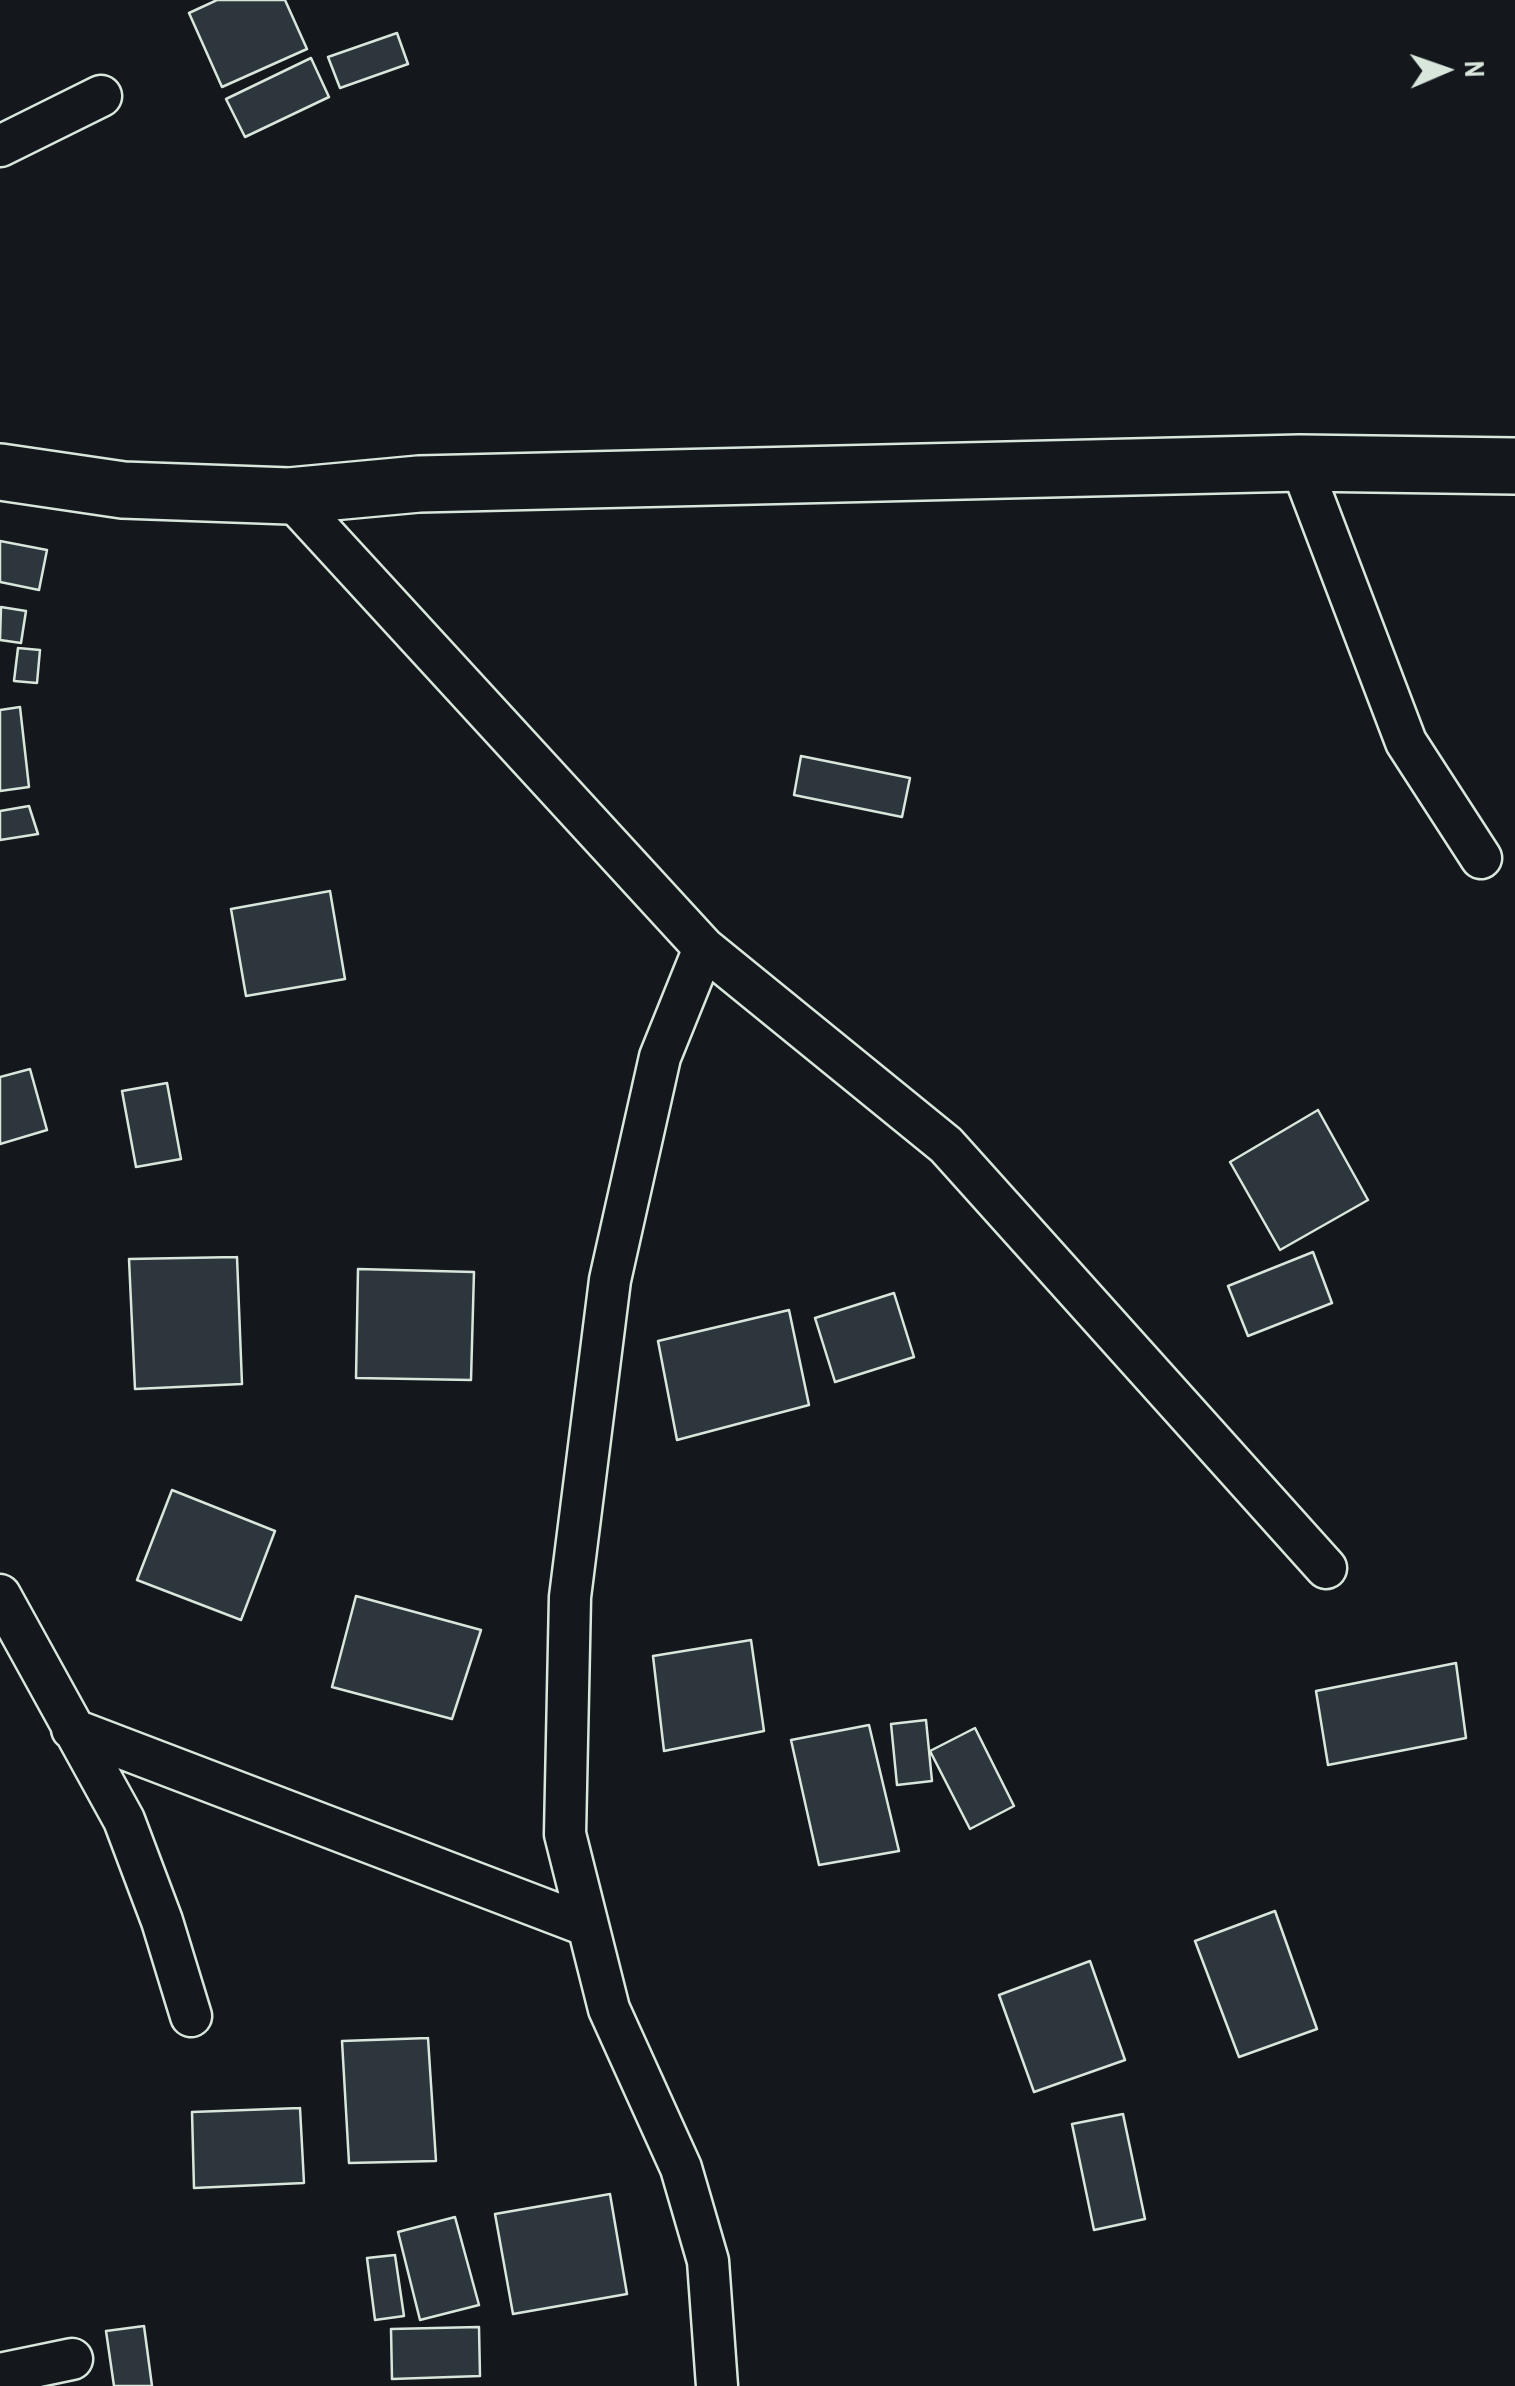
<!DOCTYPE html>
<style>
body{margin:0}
#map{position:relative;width:1515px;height:2386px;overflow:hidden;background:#14181c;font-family:"Archivo Narrow",sans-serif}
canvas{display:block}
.north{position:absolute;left:1395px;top:20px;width:100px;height:100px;-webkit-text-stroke:8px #14181c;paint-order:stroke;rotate:88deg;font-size:28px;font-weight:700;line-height:40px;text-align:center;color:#d8e6dc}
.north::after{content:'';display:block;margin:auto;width:35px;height:45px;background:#d8e6dc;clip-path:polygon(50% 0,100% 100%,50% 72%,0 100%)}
</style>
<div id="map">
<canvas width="1515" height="2386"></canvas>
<div class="north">N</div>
</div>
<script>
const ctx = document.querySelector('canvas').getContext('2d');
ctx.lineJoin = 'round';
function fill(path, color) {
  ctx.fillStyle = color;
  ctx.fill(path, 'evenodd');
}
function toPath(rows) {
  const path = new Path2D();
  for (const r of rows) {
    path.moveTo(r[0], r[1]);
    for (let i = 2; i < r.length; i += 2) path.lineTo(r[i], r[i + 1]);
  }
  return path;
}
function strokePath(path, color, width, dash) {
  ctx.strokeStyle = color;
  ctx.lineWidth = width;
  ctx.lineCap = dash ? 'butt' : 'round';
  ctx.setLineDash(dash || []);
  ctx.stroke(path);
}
const building = toPath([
 [217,0,285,0,307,49,222,87,189,13,217,0],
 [397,33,408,64,340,88,328,57,397,33],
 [311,58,329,97,245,137,226,99,311,58],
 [0,541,47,550,39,590,0,582,0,541],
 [1,607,26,611,21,643,0,640,1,607],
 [18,648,40,650,37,683,14,681,18,648],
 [20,707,29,787,0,791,0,710,20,707],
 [801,756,910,778,902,817,794,795,801,756],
 [29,806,38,834,0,840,0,811,29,806],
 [330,891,345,979,246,996,231,909,330,891],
 [30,1069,47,1130,0,1144,0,1077,30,1069],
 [167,1083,181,1159,136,1167,122,1091,167,1083],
 [1318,1110,1368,1200,1280,1250,1230,1162,1318,1110],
 [1313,1252,1332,1303,1248,1336,1228,1286,1313,1252],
 [237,1257,242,1384,135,1389,129,1259,237,1257],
 [358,1269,474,1272,471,1380,356,1378,358,1269],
 [894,1293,914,1357,835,1382,815,1318,894,1293],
 [789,1310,809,1405,677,1440,658,1341,789,1310],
 [172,1490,275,1531,241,1620,137,1580,172,1490],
 [356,1596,481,1630,452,1719,332,1687,356,1596],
 [751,1640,764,1731,664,1751,653,1656,751,1640],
 [1456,1663,1466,1738,1328,1765,1316,1691,1456,1663],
 [926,1720,932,1781,897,1785,891,1724,926,1720],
 [869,1725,899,1851,819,1865,791,1740,869,1725],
 [975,1728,1014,1806,970,1829,930,1751,975,1728],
 [1275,1911,1317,2029,1239,2057,1195,1941,1275,1911],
 [1090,1961,1125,2060,1034,2092,999,1995,1090,1961],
 [428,2038,436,2161,349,2163,342,2041,428,2038],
 [300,2108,304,2183,194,2188,192,2112,300,2108],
 [1123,2114,1145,2219,1094,2230,1072,2124,1123,2114],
 [610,2194,627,2294,513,2314,495,2214,610,2194],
 [455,2217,479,2305,420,2320,398,2232,455,2217],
 [395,2255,404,2316,375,2320,367,2258,395,2255],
 [144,2326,152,2386,114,2386,106,2331,144,2326],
 [479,2327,480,2376,392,2379,391,2329,479,2327]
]);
const minor = toPath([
 [0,146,101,96],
 [1300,463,1406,742,1481,858],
 [289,496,704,948,946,1145,1326,1568],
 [704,948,660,1057,610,1280,570,1597,565,1834,609,2009,681,2168,708,2261,717,2386],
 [0,1595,124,1820,162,1921,191,2016],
 [72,1729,588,1926],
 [0,2374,72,2359]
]);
const secondary = toPath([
 [0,472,123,490,289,496,419,484,1300,463,1515,466]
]);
fill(building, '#2c363c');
strokePath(building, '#d8e6dc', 2.5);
strokePath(minor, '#d8e6dc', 45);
strokePath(secondary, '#d8e6dc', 60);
strokePath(minor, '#14181c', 40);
strokePath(secondary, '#14181c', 55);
</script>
